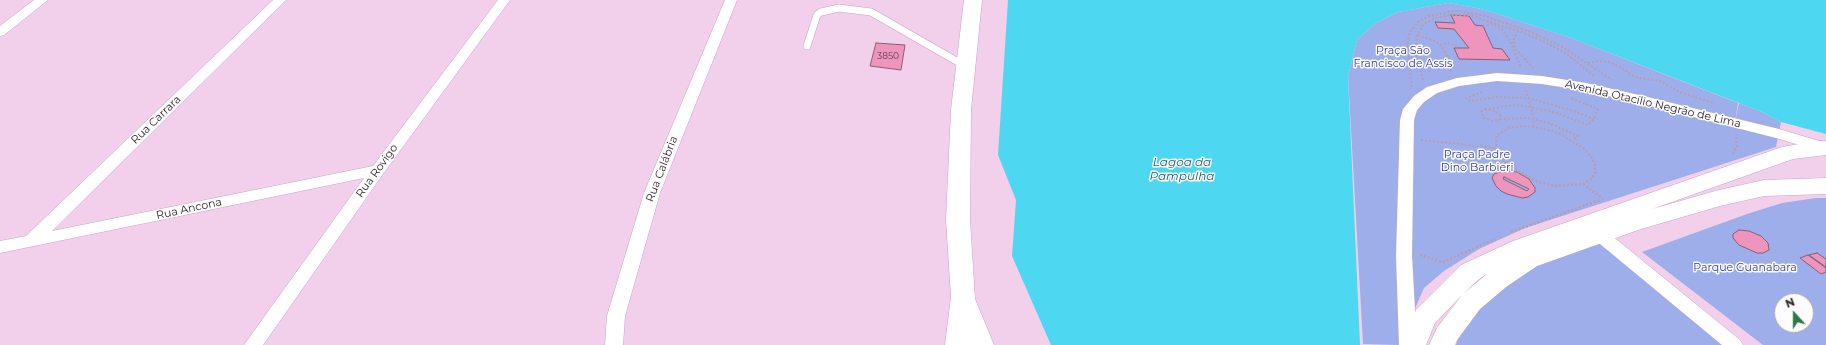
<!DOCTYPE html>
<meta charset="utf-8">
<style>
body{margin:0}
#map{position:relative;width:1826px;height:345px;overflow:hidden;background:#f2d0ec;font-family:Montserrat,sans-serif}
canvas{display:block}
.north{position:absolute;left:1774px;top:293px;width:40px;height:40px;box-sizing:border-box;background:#fdfdfd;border:1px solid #aca7ab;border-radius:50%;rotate:339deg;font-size:11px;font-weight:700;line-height:16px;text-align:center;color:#32252f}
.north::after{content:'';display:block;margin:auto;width:14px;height:18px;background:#2e7948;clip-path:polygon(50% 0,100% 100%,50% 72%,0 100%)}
</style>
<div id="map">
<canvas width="1826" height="345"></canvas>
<div class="north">N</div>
</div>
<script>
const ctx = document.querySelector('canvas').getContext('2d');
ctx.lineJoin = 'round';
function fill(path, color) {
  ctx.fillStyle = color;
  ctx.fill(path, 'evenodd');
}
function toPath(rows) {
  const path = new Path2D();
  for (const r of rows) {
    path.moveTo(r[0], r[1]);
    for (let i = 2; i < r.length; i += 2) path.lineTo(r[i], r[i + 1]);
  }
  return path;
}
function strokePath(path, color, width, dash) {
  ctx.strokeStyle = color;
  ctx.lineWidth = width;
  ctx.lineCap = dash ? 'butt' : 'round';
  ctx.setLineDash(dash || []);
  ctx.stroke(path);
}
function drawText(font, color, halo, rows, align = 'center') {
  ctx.font = font + ' Montserrat,sans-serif';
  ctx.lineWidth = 3;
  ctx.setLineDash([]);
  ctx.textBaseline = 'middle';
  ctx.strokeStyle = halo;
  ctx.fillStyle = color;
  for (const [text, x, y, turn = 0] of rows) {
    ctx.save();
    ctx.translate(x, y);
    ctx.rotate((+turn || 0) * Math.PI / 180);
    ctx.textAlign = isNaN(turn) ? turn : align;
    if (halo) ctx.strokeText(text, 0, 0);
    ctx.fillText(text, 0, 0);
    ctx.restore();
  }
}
const green = toPath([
 [1448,3,1477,8,1495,13,1571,38,1738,103,1735,122,1739,103,1762,112,1781,122,1776,147,1525,228,1479,249,1444,271,1424,288,1399,345,1363,344,1348,76,1357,40,1376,23,1398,12],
 [1816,198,1826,198,1826,345,1763,345,1642,252,1747,214,1782,203],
 [1782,301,1806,301,1806,325,1782,325],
 [1593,234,1728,345,1456,345,1467,309,1508,273]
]);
const water = toPath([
 [1008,0,1826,0,1826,134,1781,122,1762,112,1571,38,1495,13,1477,8,1448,3,1398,12,1376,23,1357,40,1348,76,1360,345,1051,345,1012,256,1016,200,998,155]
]);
const building = toPath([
 [1451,15,1469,16,1475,25,1483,26,1493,48,1502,49,1510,60,1459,59,1454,48,1469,48,1454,29,1438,28,1435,22,1455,23,1451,15],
 [876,43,905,45,901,70,870,66,876,43],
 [1503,171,1517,172,1529,179,1535,188,1535,192,1528,197,1522,198,1507,194,1501,191,1496,186,1492,178,1494,174,1503,171],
 [1504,177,1529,189,1527,191,1503,179,1504,177],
 [1739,230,1749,231,1761,236,1768,243,1769,250,1763,253,1757,253,1739,245,1733,238,1733,234,1739,230],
 [1817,253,1826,259,1826,267,1809,255,1817,253],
 [1808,255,1826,268,1826,272,1821,274,1800,258,1808,255]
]);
const pathFar1 = toPath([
 [1483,26,1491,24,1501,28,1510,41,1521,68],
 [1518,31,1513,41,1515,48,1533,68],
 [1418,35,1435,41,1440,45,1451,61,1451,72],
 [1440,45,1448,43,1456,46],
 [1588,63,1600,61,1609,62,1619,66,1631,75,1639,78,1660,81,1679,92,1713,103],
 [1423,80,1416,52,1417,36,1424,24,1435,18,1450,15,1469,15,1524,33,1545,42,1568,55,1594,76],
 [1412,87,1407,44,1410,32,1418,22,1429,16,1456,11,1482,15,1533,33,1564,48,1612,80],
 [1526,90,1534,119,1533,126],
 [1482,92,1466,98,1471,101,1496,97,1528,98,1574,111,1594,119],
 [1485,109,1515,105,1530,107,1557,113,1588,125,1594,119,1598,109,1570,98],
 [1485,109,1495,111,1500,115,1500,119,1493,121,1484,118,1481,112,1485,109],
 [1500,119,1527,118,1549,123,1578,136,1573,140],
 [1421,140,1496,148],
 [1733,154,1737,146,1736,134],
 [1501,157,1496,148,1496,138,1499,134,1509,128,1524,126,1546,129,1560,134,1583,148,1591,157]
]);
const path = toPath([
 [1500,156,1510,167,1539,182,1555,186,1583,184,1591,179,1595,173,1595,165,1591,156],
 [1583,184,1603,199],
 [1511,232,1600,200],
 [1420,255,1443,262,1495,239]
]);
const lane = toPath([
 [807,46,817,15,821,12,839,8,871,12,965,66]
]);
const street = toPath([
 [34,0,48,0,4,35,0,36,0,26,34,0],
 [273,0,286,0,52,231,373,166,498,0,510,0,383,174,263,345,244,345,364,178,0,253,0,241,26,236,273,0],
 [725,0,737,0,660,193,625,316,623,345,605,345,607,316,644,193,725,0],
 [1497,73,1542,76,1586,83,1639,95,1779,129,1826,143,1826,153,1776,138,1639,103,1586,91,1542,84,1497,81,1459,86,1437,93,1424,102,1417,110,1414,120,1412,256,1417,345,1399,345,1396,256,1400,120,1403,109,1414,96,1427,87,1457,78,1497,73],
 [1600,229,1606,231,1740,340,1743,345,1722,345,1594,239,1592,235,1594,231,1600,229]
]);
const secondary = toPath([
 [964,0,982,0,971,110,970,220,975,299,994,345,945,345,951,297,946,220,951,110,964,0],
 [1816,141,1826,141,1826,155,1793,159,1652,209,1719,190,1764,180,1826,178,1826,194,1764,196,1720,206,1641,229,1537,266,1506,287,1480,309,1457,340,1455,345,1429,345,1437,328,1461,296,1435,323,1426,345,1400,345,1416,310,1461,265,1513,241,1782,147,1816,141],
 [1487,274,1463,294,1479,279,1487,274]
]);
const numberNames = [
 ["3850",888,56]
];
const parkNames = [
 ["Praça São",1403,51],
 ["Francisco de Assis",1403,64],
 ["Praça Padre",1477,155],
 ["Dino Barbieri",1477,168],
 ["Parque Guanabara",1745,268]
];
const streetNames = [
 ["Avenida Otacílio Negrão de Lima",1653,104,13],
 ["Rua Carrara",156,120,-44],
 ["Rua Calábria",662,169,-69],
 ["Rua Rovigo",377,171,-54],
 ["Rua Ancona",189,209,-12]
];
const waterNames = [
 ["Lagoa da",1182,162],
 ["Pampulha",1182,176]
];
fill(green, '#9daeea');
fill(water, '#4ed7f0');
fill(building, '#ef94bd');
strokePath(building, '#886272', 1);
strokePath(lane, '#c7a6c1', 8);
strokePath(street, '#c7a6c1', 1);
strokePath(secondary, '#c7a6c1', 1);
strokePath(pathFar1, '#b79cb2', 2, [2, 2]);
strokePath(path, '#b79cb2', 2.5, [2, 2]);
strokePath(lane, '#fff', 7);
fill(street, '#fff');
fill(secondary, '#fff');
drawText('9px', '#614152', null, numberNames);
drawText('11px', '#313e9a', '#fdfdfd', parkNames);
drawText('11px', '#32252f', '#fdfdfd', streetNames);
drawText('italic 12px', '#275f6a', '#fdfdfd', waterNames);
</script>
